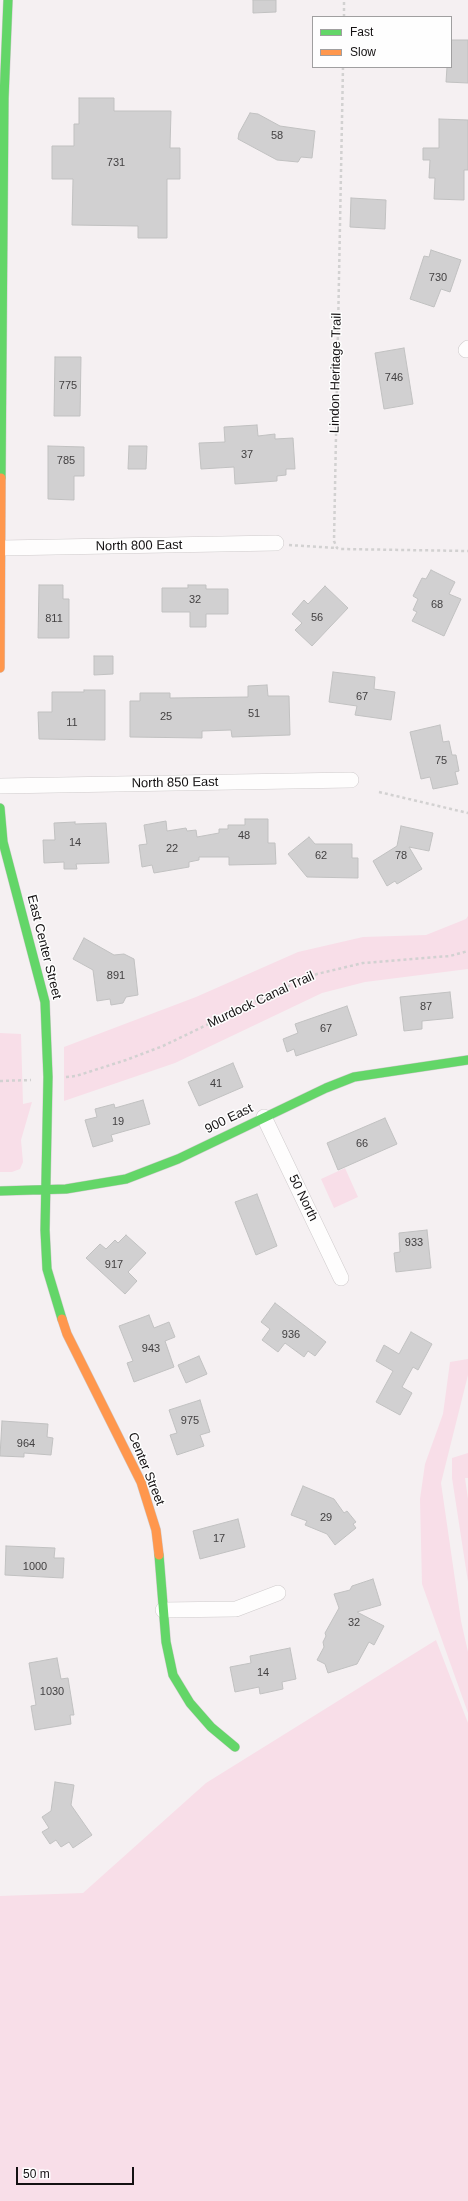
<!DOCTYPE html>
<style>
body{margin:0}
#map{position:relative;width:468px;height:2201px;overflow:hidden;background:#f5f0f2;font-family:Arial,sans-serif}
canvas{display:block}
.legend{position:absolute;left:312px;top:16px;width:140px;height:52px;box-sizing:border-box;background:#fefefe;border:1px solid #a09fa0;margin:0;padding:5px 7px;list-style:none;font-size:12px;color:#141112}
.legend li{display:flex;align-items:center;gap:8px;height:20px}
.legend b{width:20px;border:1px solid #a09fa0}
.scale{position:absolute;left:16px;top:2167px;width:118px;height:18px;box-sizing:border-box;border:2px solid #141112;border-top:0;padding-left:5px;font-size:12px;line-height:14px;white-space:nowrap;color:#141112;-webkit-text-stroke:3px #fefefe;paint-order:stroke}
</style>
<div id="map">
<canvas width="468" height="2201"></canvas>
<ul class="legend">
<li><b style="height:5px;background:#63d668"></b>Fast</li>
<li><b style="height:5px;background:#ff974d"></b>Slow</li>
</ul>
<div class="scale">50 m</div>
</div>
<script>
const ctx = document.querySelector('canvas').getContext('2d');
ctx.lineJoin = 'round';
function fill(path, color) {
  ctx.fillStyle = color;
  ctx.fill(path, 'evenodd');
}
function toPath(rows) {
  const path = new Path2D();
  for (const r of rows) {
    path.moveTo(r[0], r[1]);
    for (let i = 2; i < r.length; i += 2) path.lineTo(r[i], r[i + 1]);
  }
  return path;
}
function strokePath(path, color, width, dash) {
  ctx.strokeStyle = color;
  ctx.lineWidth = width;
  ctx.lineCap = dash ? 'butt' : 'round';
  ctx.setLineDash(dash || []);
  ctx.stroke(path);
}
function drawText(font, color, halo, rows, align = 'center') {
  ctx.font = font + ' Arial,sans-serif';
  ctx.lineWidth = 3;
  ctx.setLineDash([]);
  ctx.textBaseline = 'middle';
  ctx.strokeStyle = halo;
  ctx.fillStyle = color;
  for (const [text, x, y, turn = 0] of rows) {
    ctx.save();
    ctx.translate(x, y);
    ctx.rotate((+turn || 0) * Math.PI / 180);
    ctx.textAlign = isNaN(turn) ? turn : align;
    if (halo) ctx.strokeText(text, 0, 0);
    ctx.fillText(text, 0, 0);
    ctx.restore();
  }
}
const green = toPath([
 [468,916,468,969,365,982,322,993,175,1063,64,1101,64,1047,196,997,298,952,363,937,426,935,466,919],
 [0,1033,21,1034,23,1104,32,1102,21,1140,23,1162,20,1169,12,1172,0,1172],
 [345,1168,358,1197,334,1208,321,1179],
 [468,1359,468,1375,441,1483,461,1621,468,1652,468,1713,422,1584,420,1499,425,1464,443,1414,450,1362],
 [468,1453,468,1478,465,1478,468,1499,468,1582,452,1478,452,1458],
 [436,1640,468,1723,468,2201,0,2201,0,1896,83,1893,206,1783]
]);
const building = toPath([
 [253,0,276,0,276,12,253,13,253,0],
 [451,40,468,40,468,83,446,82,447,67,451,67,451,40],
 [79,98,114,98,114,111,171,111,170,148,180,148,180,179,167,179,167,238,138,238,138,226,72,225,73,179,52,179,52,146,74,146,74,124,79,124,79,98],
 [250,113,258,114,280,126,315,131,312,158,301,157,298,162,277,160,238,139,239,133,250,113],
 [439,119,468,120,468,170,464,170,464,200,434,199,435,178,429,178,430,160,423,160,423,148,439,148,439,119],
 [351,198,386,200,385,229,350,227,351,198],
 [431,250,461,260,450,292,441,289,434,307,410,299,424,256,429,257,431,250],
 [404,348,413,404,384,409,375,353,404,348],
 [55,357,81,357,80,416,54,416,55,357],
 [257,425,258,436,275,434,275,439,293,438,295,469,286,469,286,475,277,476,277,481,235,484,234,467,201,469,199,443,225,442,224,427,257,425],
 [48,446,84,447,84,476,74,476,74,500,48,499,48,446],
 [129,446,147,446,146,469,128,469,129,446],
 [431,570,455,582,449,594,461,599,444,636,412,621,417,612,413,610,418,599,413,596,422,578,426,579,431,570],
 [39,585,63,585,63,599,69,599,69,638,38,638,39,585],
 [188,585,206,585,206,589,228,589,228,614,206,614,206,627,190,627,190,612,162,612,162,588,188,588,188,585],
 [325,586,348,608,312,646,295,630,302,623,292,614,304,600,308,604,325,586],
 [94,656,113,656,113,674,94,675,94,656],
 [333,672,375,677,374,689,395,692,391,720,355,715,357,706,329,702,333,672],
 [267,685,268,696,289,696,290,735,232,737,231,730,202,731,202,738,130,737,130,701,140,701,140,693,170,693,170,698,248,697,248,686,267,685],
 [84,690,105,690,105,740,39,739,38,712,52,712,52,692,84,692,84,690],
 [440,725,443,742,449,741,452,755,456,755,459,771,455,772,458,784,433,789,430,777,421,779,410,732,440,725],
 [245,819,268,819,268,843,275,843,276,864,229,865,229,857,199,857,199,860,189,862,189,867,154,873,152,865,142,867,139,845,147,844,144,825,166,821,167,831,186,828,187,831,196,830,197,837,219,833,219,829,228,829,228,825,245,825,245,819],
 [75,822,75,824,106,823,109,863,76,864,77,869,64,869,64,862,44,863,43,840,55,840,54,823,75,822],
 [401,826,433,833,429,851,409,847,422,869,397,884,395,881,387,886,373,861,397,846,401,826],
 [309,837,315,844,352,844,352,858,358,858,358,878,307,877,288,854,309,837],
 [84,938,114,955,124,954,134,959,138,995,126,997,123,1003,111,1005,110,999,97,1001,93,970,73,959,84,938],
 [450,992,453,1018,422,1021,422,1029,404,1031,400,997,450,992],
 [347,1006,357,1035,296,1056,294,1049,287,1052,283,1039,298,1033,295,1024,347,1006],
 [233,1063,243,1087,199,1106,188,1082,233,1063],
 [143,1100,150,1124,111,1135,113,1141,93,1147,85,1120,97,1117,95,1109,114,1104,115,1108,143,1100],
 [385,1118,397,1144,338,1170,327,1143,385,1118],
 [257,1194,277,1246,256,1255,235,1202,257,1194],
 [427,1230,431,1268,396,1272,394,1253,400,1252,399,1233,427,1230],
 [126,1235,146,1253,128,1272,137,1281,125,1294,86,1258,100,1244,106,1249,115,1240,118,1243,126,1235],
 [275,1303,326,1342,315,1356,308,1351,304,1357,285,1343,278,1352,262,1340,270,1329,261,1322,275,1303],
 [149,1315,154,1328,169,1322,175,1337,165,1341,174,1367,134,1382,127,1363,133,1361,119,1326,149,1315],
 [411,1332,432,1344,418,1370,413,1367,402,1387,412,1393,400,1415,376,1402,393,1371,376,1361,384,1345,399,1354,411,1332],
 [199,1356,207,1374,186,1383,178,1365,199,1356],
 [200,1400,210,1432,200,1435,204,1446,177,1455,170,1435,177,1433,169,1410,200,1400],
 [2,1421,48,1424,47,1437,53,1438,51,1455,24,1453,24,1457,0,1456,2,1421],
 [303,1486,334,1499,344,1513,347,1511,356,1522,353,1524,356,1528,335,1545,327,1534,305,1525,307,1521,291,1515,303,1486],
 [238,1519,245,1547,200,1559,193,1531,238,1519],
 [6,1546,55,1548,54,1558,64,1558,63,1578,5,1575,6,1546],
 [373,1579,381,1605,357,1612,384,1626,374,1645,369,1642,357,1664,328,1673,325,1664,317,1660,324,1647,323,1642,326,1636,325,1633,339,1608,334,1594,350,1590,352,1586,373,1579],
 [290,1648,296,1679,282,1682,283,1689,260,1694,259,1687,235,1692,230,1667,251,1663,250,1656,290,1648],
 [57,1658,61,1679,68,1678,74,1715,70,1715,71,1724,35,1730,31,1706,36,1705,29,1663,57,1658],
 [55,1782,74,1785,71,1805,92,1835,73,1848,69,1842,61,1847,56,1840,50,1844,42,1832,49,1828,42,1817,51,1811,55,1782]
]);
const path = toPath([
 [344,17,344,0],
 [343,67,334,541,337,548,341,549,468,551],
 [289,545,336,548],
 [379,792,468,813],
 [66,1077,76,1076,126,1060,163,1046,277,991,317,974,363,963,450,956,468,951],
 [0,1081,31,1080]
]);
const street = toPath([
 [466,350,468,348],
 [2,548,276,543],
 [0,786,351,780],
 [264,1117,341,1278],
 [163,1610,236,1609,278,1593]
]);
const fast = toPath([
 [1,478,4,98,8,0],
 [0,808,3,842,45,1002,48,1077,45,1230,47,1269,62,1319],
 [0,1191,66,1189,126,1179,178,1159,326,1088,354,1077,468,1060],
 [159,1555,166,1642,173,1675,190,1703,211,1727,235,1747]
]);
const slow = toPath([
 [0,668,1,478],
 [62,1319,67,1334,141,1482,156,1530,159,1555]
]);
const numberNames = [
 ["58",277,136],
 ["731",116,163],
 ["730",438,278],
 ["746",394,378],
 ["775",68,386],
 ["37",247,455],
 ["785",66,461],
 ["32",195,600],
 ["68",437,605],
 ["56",317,618],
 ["811",54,619],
 ["67",362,697],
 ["51",254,714],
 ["25",166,717],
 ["11",72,723],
 ["75",441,761],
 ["48",244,836],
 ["14",75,843],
 ["22",172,849],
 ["62",321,856],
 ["78",401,856],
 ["891",116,976],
 ["87",426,1007],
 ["67",326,1029],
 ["41",216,1084],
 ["19",118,1122],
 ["66",362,1144],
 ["933",414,1243],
 ["917",114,1265],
 ["936",291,1335],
 ["943",151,1349],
 ["975",190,1421],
 ["964",26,1444],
 ["29",326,1518],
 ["17",219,1539],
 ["1000",35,1567],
 ["32",354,1623],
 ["14",263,1673],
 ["1030",52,1692]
];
const streetNames = [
 ["Lindon Heritage Trail",336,373,-89],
 ["North 800 East",139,546,-1],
 ["North 850 East",175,783,-1],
 ["East Center Street",44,947,76],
 ["Murdock Canal Trail",261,1000,-25],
 ["900 East",229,1119,-26],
 ["50 North",303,1198,64],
 ["Center Street",146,1469,68]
];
fill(green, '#f8dee8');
fill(building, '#d1d0d1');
strokePath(building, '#c1c1c1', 1);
strokePath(street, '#cfcbcc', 16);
strokePath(fast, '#cfcbcc', 10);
strokePath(slow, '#cfcbcc', 10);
strokePath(path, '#d2d1d1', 2.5, [3, 3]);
strokePath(street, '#fefdfd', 15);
strokePath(fast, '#63d668', 9);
strokePath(slow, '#ff974d', 9);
drawText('11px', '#434142', null, numberNames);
drawText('13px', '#141112', '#fefefe', streetNames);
</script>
